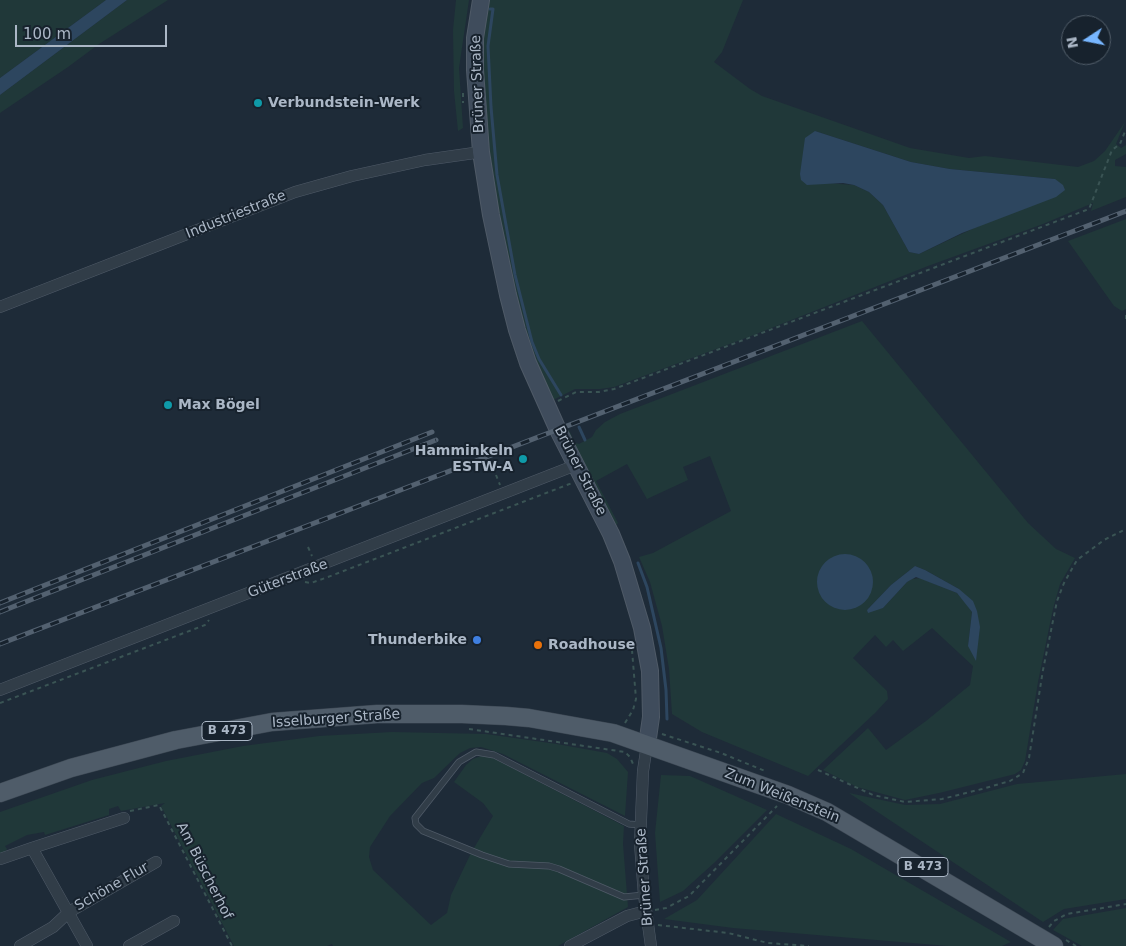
<!DOCTYPE html>
<meta charset="utf-8">
<style>
body{margin:0}
#map{position:relative;width:1126px;height:946px;overflow:hidden;background:#1e2b38;font-family:"DejaVu Sans",sans-serif}
canvas{display:block}
.north{position:absolute;left:1061px;top:15px;width:50px;height:50px;box-sizing:border-box;background:#17222d;border:1px solid #525e6a;border-radius:50%;rotate:259deg;font-size:14px;font-weight:700;line-height:20px;text-align:center;color:#abb7c6}
.north::after{content:'';display:block;margin:auto;width:18px;height:22px;background:#77b6ff;clip-path:polygon(50% 0,100% 100%,50% 72%,0 100%)}
.scale{position:absolute;left:15px;top:25px;width:152px;height:22px;box-sizing:border-box;border:2px solid #abb7c6;border-top:0;padding-left:6px;font-size:15px;line-height:18px;white-space:nowrap;color:#abb7c6;-webkit-text-stroke:4px #17222d;paint-order:stroke}
</style>
<div id="map">
<canvas width="1126" height="946"></canvas>
<div class="north">N</div>
<div class="scale">100 m</div>
</div>
<script>
const ctx = document.querySelector('canvas').getContext('2d');
ctx.lineJoin = 'round';
function fill(path, color) {
  ctx.fillStyle = color;
  ctx.fill(path, 'evenodd');
}
function toPath(rows) {
  const path = new Path2D();
  for (const r of rows) {
    if (r.length === 3) {
      path.moveTo(r[0] + r[2], r[1]);
      path.arc(r[0], r[1], r[2], 0, 2 * Math.PI);
      continue;
    }
    path.moveTo(r[0], r[1]);
    for (let i = 2; i < r.length; i += 2) path.lineTo(r[i], r[i + 1]);
  }
  return path;
}
function strokePath(path, color, width, dash) {
  ctx.strokeStyle = color;
  ctx.lineWidth = width;
  ctx.lineCap = dash ? 'butt' : 'round';
  ctx.setLineDash(dash || []);
  ctx.stroke(path);
}
function drawText(font, color, halo, rows, align = 'center') {
  ctx.font = font + ' "DejaVu Sans",sans-serif';
  ctx.lineWidth = 4;
  ctx.setLineDash([]);
  ctx.textBaseline = 'middle';
  ctx.strokeStyle = halo;
  ctx.fillStyle = color;
  for (const [text, x, y, turn = 0] of rows) {
    ctx.save();
    ctx.translate(x, y);
    ctx.rotate((+turn || 0) * Math.PI / 180);
    ctx.textAlign = isNaN(turn) ? turn : align;
    if (halo) ctx.strokeText(text, 0, 0);
    ctx.fillText(text, 0, 0);
    ctx.restore();
  }
}
const green = toPath([
 [0,0,106,0,0,78],
 [127,0,168,0,99,44,68,67,0,113,0,95],
 [456,0,469,0,459,68,463,128,458,131,454,91,453,30],
 [488,0,743,0,722,52,714,62,750,89,762,96,910,148,969,158,985,156,1078,167,1094,161,1105,151,1125,122,1116,144,1121,148,1126,145,1126,154,1115,160,1115,166,1126,167,1126,197,1091,211,1093,203,1043,224,928,266,751,336,614,387,600,389,575,389,553,400,525,340,499,215,488,138,482,62,482,36],
 [815,131,911,162,950,169,1055,179,987,222,919,254,909,252,883,205,869,192,854,185,826,183],
 [1126,219,1126,309,1122,311,1114,306,1068,241],
 [862,321,1028,523,1056,549,1075,558,1060,584,1053,609,1038,682,1025,761,1021,770,1015,774,939,793,905,800,857,787,823,770,868,728,886,750,926,721,970,685,973,666,932,628,903,651,893,640,886,647,875,635,853,658,887,691,888,699,875,713,808,776,702,732,672,714,669,669,662,626,650,582,639,557,653,553,731,511,710,456,683,467,688,480,647,499,627,464,596,481,618,523,615,526,565,431,569,430,575,443,579,444,592,437,596,430,605,422,620,414],
 [915,566,925,570,959,589,977,611,968,646,972,612,965,602,957,593,920,578,912,579,907,582,883,608,867,610,891,585],
 [392,732,486,734,557,744,607,753,617,759,628,772,625,816,503,754,481,747,470,748,460,753,434,778,422,783,390,816,370,847,369,857,373,870,431,925,447,913,451,895,471,853,493,816,483,803,454,782,466,765,473,759,481,756,493,758,624,826,623,844,628,907,558,946,333,946,332,944,327,946,234,946,161,806,165,803,121,811,118,806,109,809,109,815,45,835,44,832,27,835,5,846,7,849,5,852,0,854,0,812,92,780,166,761,243,746,319,736],
 [1126,774,1126,899,1064,909,1043,922,849,793,905,805,940,804,1017,784],
 [661,775,690,776,767,810,714,863,683,891,660,902,655,833],
 [776,814,851,849,1011,942,1002,946,948,946,733,928,664,919,697,900],
 [1126,908,1126,946,1082,946,1053,930,1063,919]
]);
const water = toPath([
 [106,0,127,0,0,95,0,78],
 [815,131,911,162,950,169,1055,179,1063,185,1065,190,1056,197,962,233,919,254,909,252,883,205,869,192,854,185,843,183,807,185,801,180,800,174,805,138],
 [845,582,28],
 [915,566,925,570,959,589,973,601,977,611,980,627,976,661,968,646,972,612,957,593,916,577,907,582,883,608,868,613,867,610,891,585]
]);
const stream = toPath([
 [490,9,493,9,488,46,491,107,497,175,515,275,532,342,539,359,561,395],
 [579,427,585,440],
 [638,563,647,587,661,648,666,690,667,719]
]);
const path = toPath([
 [463,93,463,103],
 [1126,315,1126,319],
 [558,401,576,392,599,392,614,389,1089,209,1112,150,1120,144,1126,129],
 [496,475,500,485],
 [308,547,312,556],
 [305,582,311,583,328,577,572,483],
 [0,703,205,625,209,620],
 [625,723,633,710,636,699,632,650],
 [469,729,625,752,630,757,633,764],
 [662,734,721,753,765,771],
 [818,770,873,795,905,802,942,799,982,789,1010,781,1023,773,1029,758,1043,670,1057,601,1064,583,1077,560,1104,540,1126,529],
 [130,811,159,805,232,946],
 [655,910,666,908,689,896,777,806],
 [658,925,728,933,768,943,809,946],
 [1049,927,1054,921,1067,914,1126,904],
 [1066,940,1076,946]
]);
const service = toPath([
 [641,825,629,824,494,755,476,752,459,762,415,818,416,824,423,831,482,855,509,864,549,866,559,869,624,897,644,895]
]);
const minor = toPath([
 [0,307,295,192,352,176,425,160,481,152],
 [0,690,576,465],
 [647,745,643,771,640,844,644,895,651,946],
 [32,848,124,818],
 [0,859,32,848,87,946],
 [20,946,53,927,69,912,156,862],
 [129,946,174,921],
 [570,946,627,916,646,911]
]);
const secondary = toPath([
 [481,0,475,38,475,70,481,152,491,215,508,295,517,330,528,363,558,430,611,534,622,561,642,628,650,671,651,717,647,745]
]);
const primary = toPath([
 [0,793,71,768,176,740,272,722,377,714,462,714,506,716,529,718,613,733,788,795,827,812,1054,946]
]);
const rail = toPath([
 [0,603,432,432],
 [0,612,436,440],
 [0,644,1126,211]
]);
const markers = [
 [258,103,5,"#0f9aa8"],
 [168,405,5,"#0f9aa8"],
 [523,459,5,"#0f9aa8"],
 [477,640,5,"#3f7fe0"],
 [538,645,5,"#e8710a"]
];
const shields = [
 [227,731,50],
 [923,867,50]
];
const shieldNames = [
 ["B 473",227,731],
 ["B 473",923,867]
];
const streetNames = [
 ["Brüner Straße",478,84,-92],
 ["Industriestraße",236,215,-22],
 ["Brüner Straße",580,471,63],
 ["Güterstraße",288,579,-21],
 ["Isselburger Straße",336,719,-4],
 ["Zum Weißenstein",782,796,22],
 ["Am Büscherhof",204,871,63],
 ["Brüner Straße",645,877,-94],
 ["Schöne Flur",112,887,-30]
];
const poiNames = [
 ["Verbundstein-Werk",268,103],
 ["Max Bögel",178,405],
 ["Hamminkeln",513,451,"right"],
 ["ESTW-A",513,467,"right"],
 ["Thunderbike",467,640,"right"],
 ["Roadhouse",548,645]
];
fill(green, '#203839');
fill(water, '#2d465f');
strokePath(stream, '#2d465f', 3);
strokePath(service, '#4f5a67', 7);
strokePath(minor, '#4f5a67', 12);
strokePath(secondary, '#4f5a67', 18);
strokePath(primary, '#3b4652', 19);
strokePath(path, '#3a5454', 2, [4, 4]);
strokePath(service, '#313d48', 5.5);
strokePath(minor, '#313d48', 11);
strokePath(secondary, '#3f4c5c', 16);
strokePath(primary, '#4f5c69', 18);
strokePath(rail, '#536170', 5);
strokePath(rail, '#17222d', 3, [9]);
for (const [x, y, r, color] of markers) {
  const dot = new Path2D();
  dot.arc(x, y, r, 0, 2 * Math.PI);
  ctx.fillStyle = color;
  ctx.fill(dot);
  strokePath(dot, '#17222d', 2);
}
for (const [x, y, w] of shields) {
  const box = new Path2D();
  box.roundRect(x - w / 2, y - 9.5, w, 19, 4);
  ctx.fillStyle = '#17222d';
  ctx.fill(box);
  strokePath(box, '#abb7c6', 1);
}
drawText('bold 12px', '#abb7c6', null, shieldNames);
drawText('14px', '#abb7c6', '#17222d', streetNames);
drawText('bold 14px', '#abb7c6', '#17222d', poiNames, 'left');
</script>
